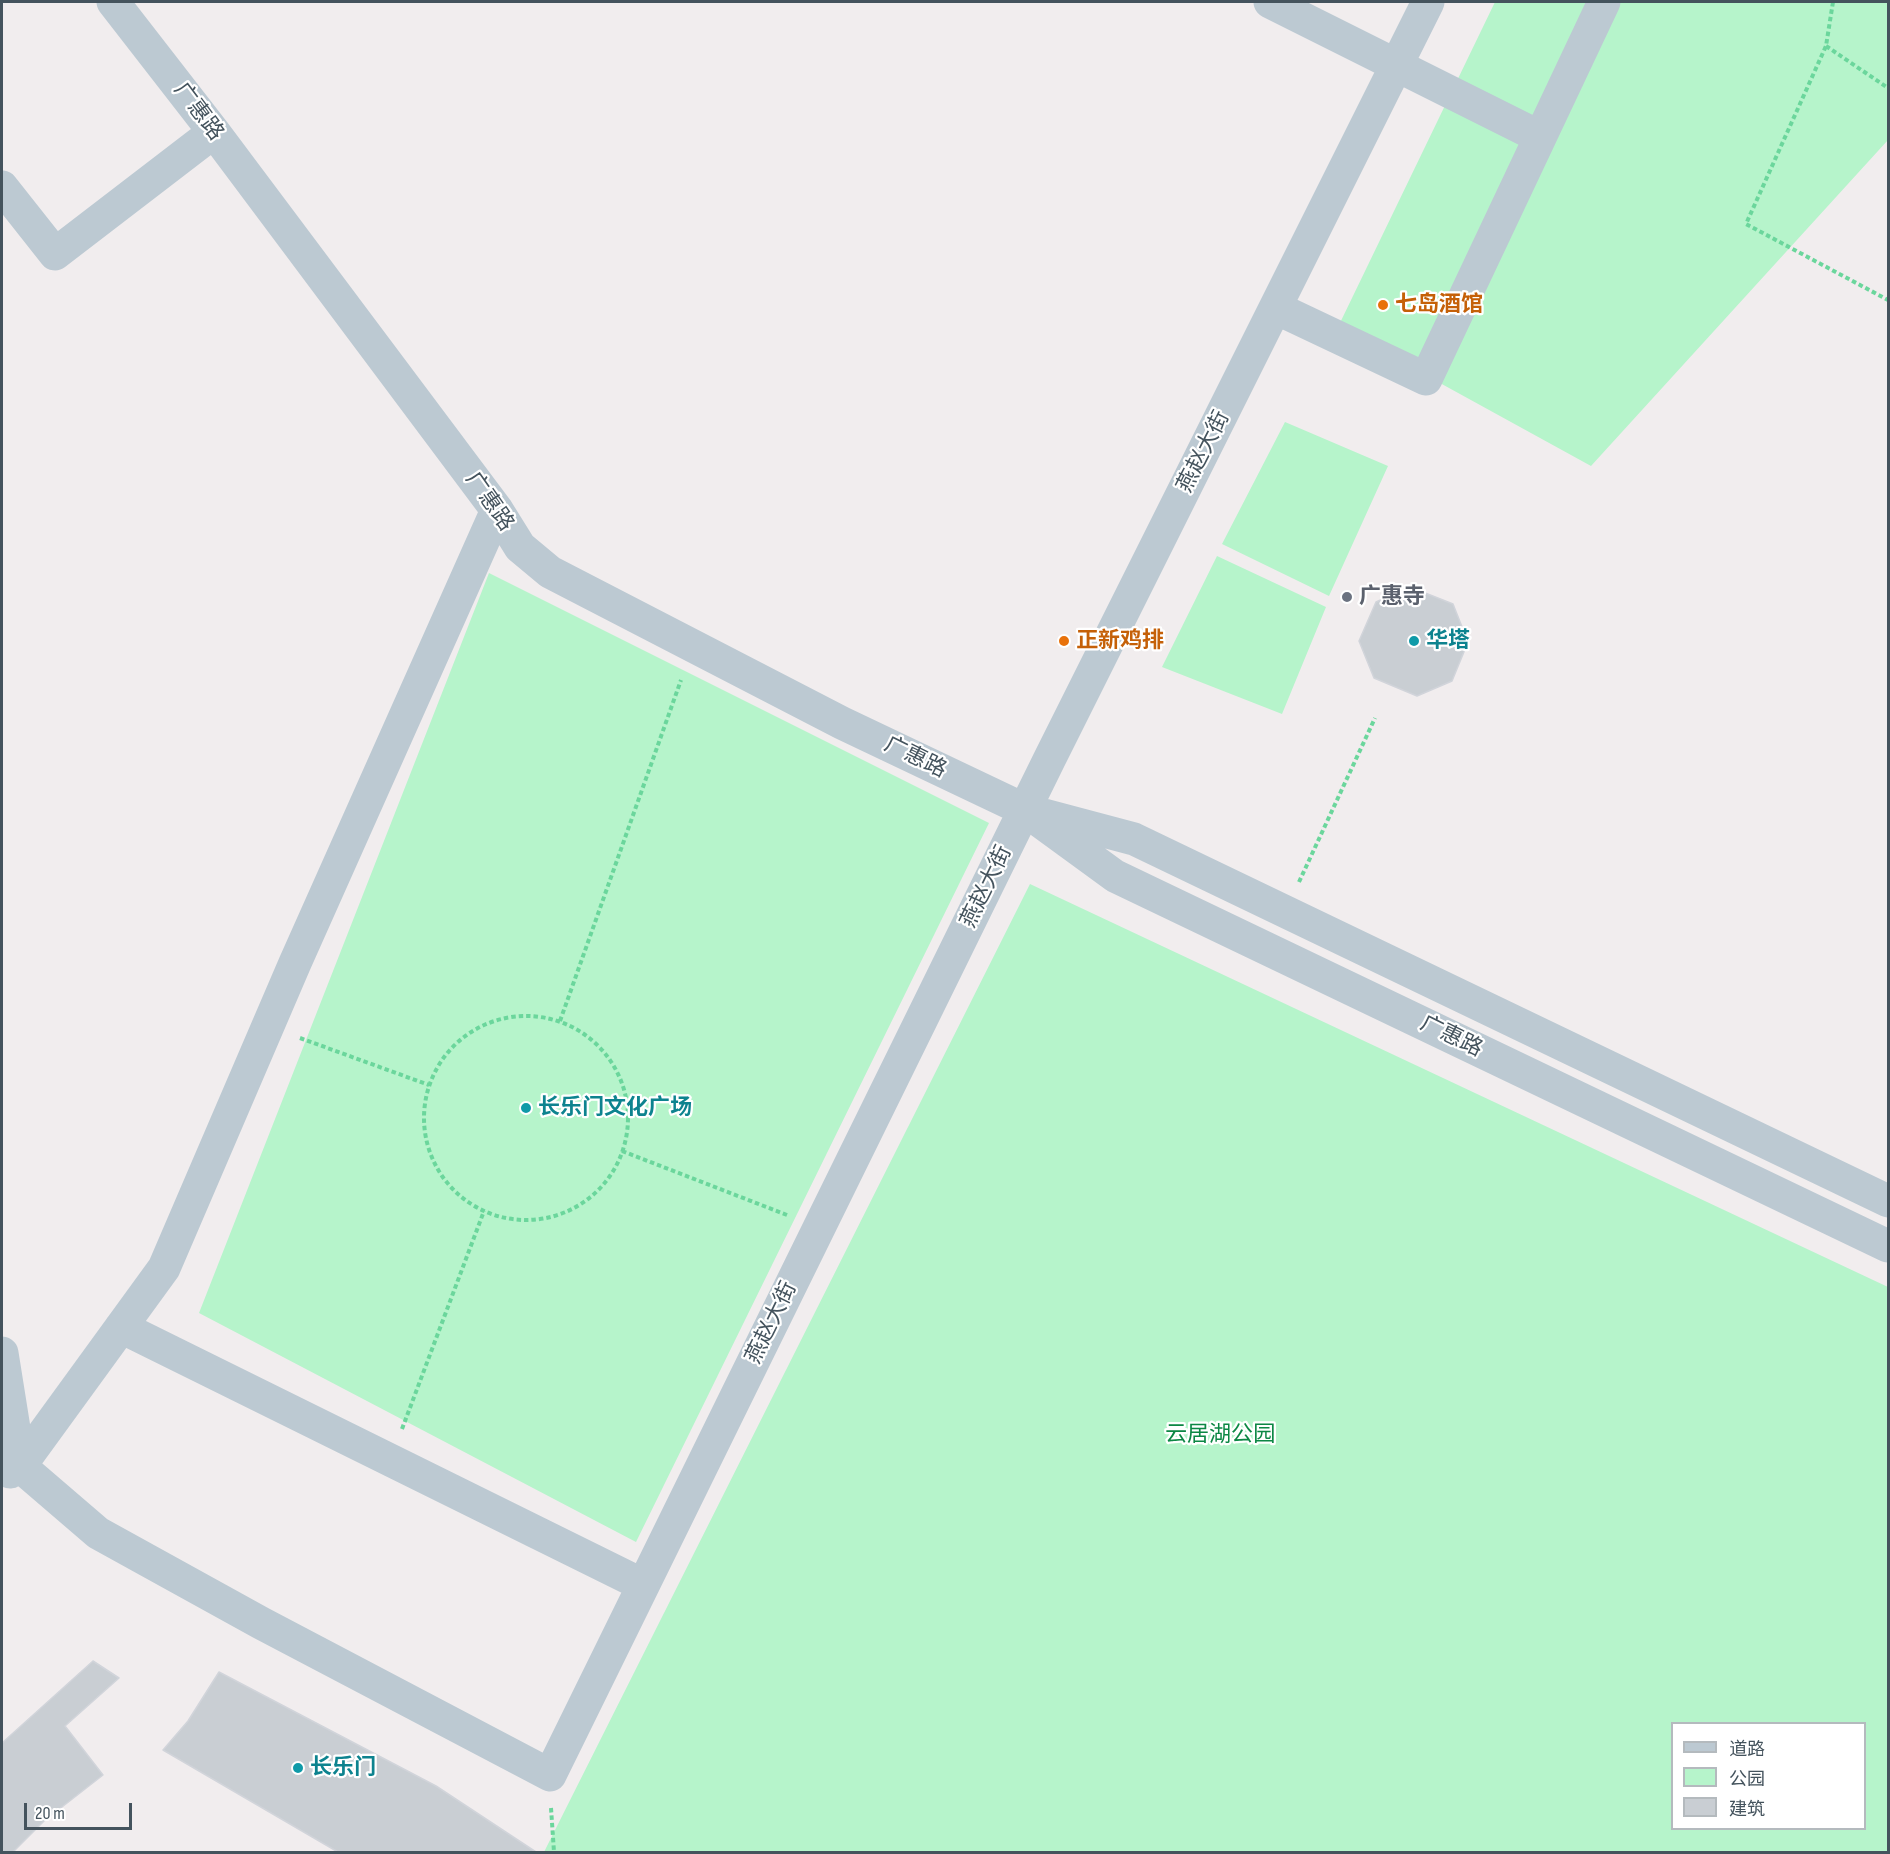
<!DOCTYPE html>
<meta charset="utf-8">
<style>
body{margin:0}
#map{position:relative;width:1890px;height:1854px;overflow:hidden;background:#f1edee;font-family:"Sofia Sans Condensed","Noto Sans SC",sans-serif}
canvas{display:block}
.frame{position:absolute;inset:0;border:3px solid #44535d;pointer-events:none}
.legend{position:absolute;left:1671px;top:1722px;width:195px;height:108px;box-sizing:border-box;background:#fff;border:2px solid #b4babe;margin:0;padding:8px 10px;list-style:none;font-size:18px;color:#44535d}
.legend li{display:flex;align-items:center;gap:12px;height:30px}
.legend b{width:30px;border:2px solid #b4babe}
.scale{position:absolute;left:24px;top:1803px;width:108px;height:27px;box-sizing:border-box;border:3px solid #44535d;border-top:0;padding-left:8px;font-size:18px;line-height:21px;white-space:nowrap;color:#44535d;-webkit-text-stroke:4px #fff;paint-order:stroke}
</style>
<div id="map">
<canvas width="1890" height="1854"></canvas>
<div class="frame"></div>
<ul class="legend">
<li><b style="height:8px;background:#bcc9d2"></b>道路</li>
<li><b style="height:16px;background:#b6f4cb"></b>公园</li>
<li><b style="height:16px;background:#c9ced3"></b>建筑</li>
</ul>
<div class="scale">20 m</div>
</div>
<script>
const ctx = document.querySelector('canvas').getContext('2d');
ctx.lineJoin = 'round';
function fill(path, color) {
  ctx.fillStyle = color;
  ctx.fill(path, 'evenodd');
}
function toPath(rows) {
  const path = new Path2D();
  for (const r of rows) {
    if (r.length === 3) {
      path.moveTo(r[0] + r[2], r[1]);
      path.arc(r[0], r[1], r[2], 0, 2 * Math.PI);
      continue;
    }
    path.moveTo(r[0], r[1]);
    for (let i = 2; i < r.length; i += 2) path.lineTo(r[i], r[i + 1]);
  }
  return path;
}
function strokePath(path, color, width, dash) {
  ctx.strokeStyle = color;
  ctx.lineWidth = width;
  ctx.lineCap = dash ? 'butt' : 'round';
  ctx.setLineDash(dash || []);
  ctx.stroke(path);
}
function drawText(font, color, halo, rows, align = 'center') {
  ctx.font = font + ' "Sofia Sans Condensed","Noto Sans SC",sans-serif';
  ctx.lineWidth = 4.5;
  ctx.setLineDash([]);
  ctx.textBaseline = 'middle';
  ctx.strokeStyle = halo;
  ctx.fillStyle = color;
  for (const [text, x, y, turn = 0] of rows) {
    ctx.save();
    ctx.translate(x, y);
    ctx.rotate((+turn || 0) * Math.PI / 180);
    ctx.textAlign = isNaN(turn) ? turn : align;
    if (halo) ctx.strokeText(text, 0, 0);
    ctx.fillText(text, 0, 0);
    ctx.restore();
  }
}
const green = toPath([
 [1495,2,1888,2,1888,140,1591,466,1338,327],
 [1285,422,1388,466,1329,596,1222,544],
 [1217,556,1326,607,1282,714,1162,667],
 [489,573,989,823,636,1542,199,1313],
 [1030,884,1888,1287,1888,1852,544,1852],
 [1672,1724,1864,1724,1864,1828,1672,1828]
]);
const building = toPath([
 [1410,587,1453,604,1468,642,1452,681,1417,696,1374,678,1359,641,1376,602,1410,587],
 [93,1661,119,1678,65,1726,103,1775,44,1821,13,1852,2,1852,2,1743,93,1661],
 [219,1672,436,1786,536,1852,338,1852,163,1750,188,1721,219,1672]
]);
const path = toPath([
 [1833,2,1826,46,1746,224,1888,300],
 [1826,46,1888,88],
 [1299,882,1375,718],
 [526,1118,102],
 [560,1021,681,680],
 [300,1038,429,1085],
 [622,1151,787,1215],
 [402,1429,484,1211],
 [551,1808,554,1852]
]);
const minor = toPath([
 [113,2,214,132,497,510,520,547,550,572,842,723,1025,810,1134,839,1888,1201],
 [1270,2,1540,137],
 [2,187,55,254,214,132],
 [1276,308,1426,379,1604,2],
 [1041,822,1115,876,1888,1246],
 [121,1327,643,1585],
 [2,1353,20,1466,98,1533,261,1623,550,1775,1050,758,1428,2],
 [10,1472,20,1466,164,1268,295,963,497,510]
]);
const markers = [
 [1383,305,6,"#e8710a"],
 [1347,597,6,"#6b7280"],
 [1064,641,6,"#e8710a"],
 [1414,641,6,"#0f9aa8"],
 [526,1108,6,"#0f9aa8"],
 [298,1768,6,"#0f9aa8"]
];
const streetNames = [
 ["广惠路",198,112,53],
 ["燕赵大街",1204,452,-63],
 ["广惠路",489,502,55],
 ["广惠路",915,758,26],
 ["燕赵大街",987,887,-64],
 ["广惠路",1451,1037,26],
 ["燕赵大街",772,1323,-64]
];
const foodNames = [
 ["七岛酒馆",1395,305],
 ["正新鸡排",1076,641]
];
const worshipNames = [
 ["广惠寺",1359,597]
];
const cultureNames = [
 ["华塔",1426,641],
 ["长乐门文化广场",538,1108],
 ["长乐门",310,1768]
];
const parkNames = [
 ["云居湖公园",1220,1435]
];
fill(green, '#b6f4cb');
fill(building, '#c9ced3');
strokePath(building, '#d1d4da', 1.5);
strokePath(path, '#6bd69c', 4, [4.5, 3]);
strokePath(minor, '#bcc9d2', 33);
for (const [x, y, r, color] of markers) {
  const dot = new Path2D();
  dot.arc(x, y, r, 0, 2 * Math.PI);
  ctx.fillStyle = color;
  ctx.fill(dot);
  strokePath(dot, '#fff', 2);
}
drawText('22px', '#44535d', '#fff', streetNames);
drawText('bold 22px', '#c56008', '#fff', foodNames, 'left');
drawText('bold 22px', '#5b616d', '#fff', worshipNames, 'left');
drawText('bold 22px', '#0d838f', '#fff', cultureNames, 'left');
drawText('22px', '#0c8744', '#fff', parkNames);
</script>
